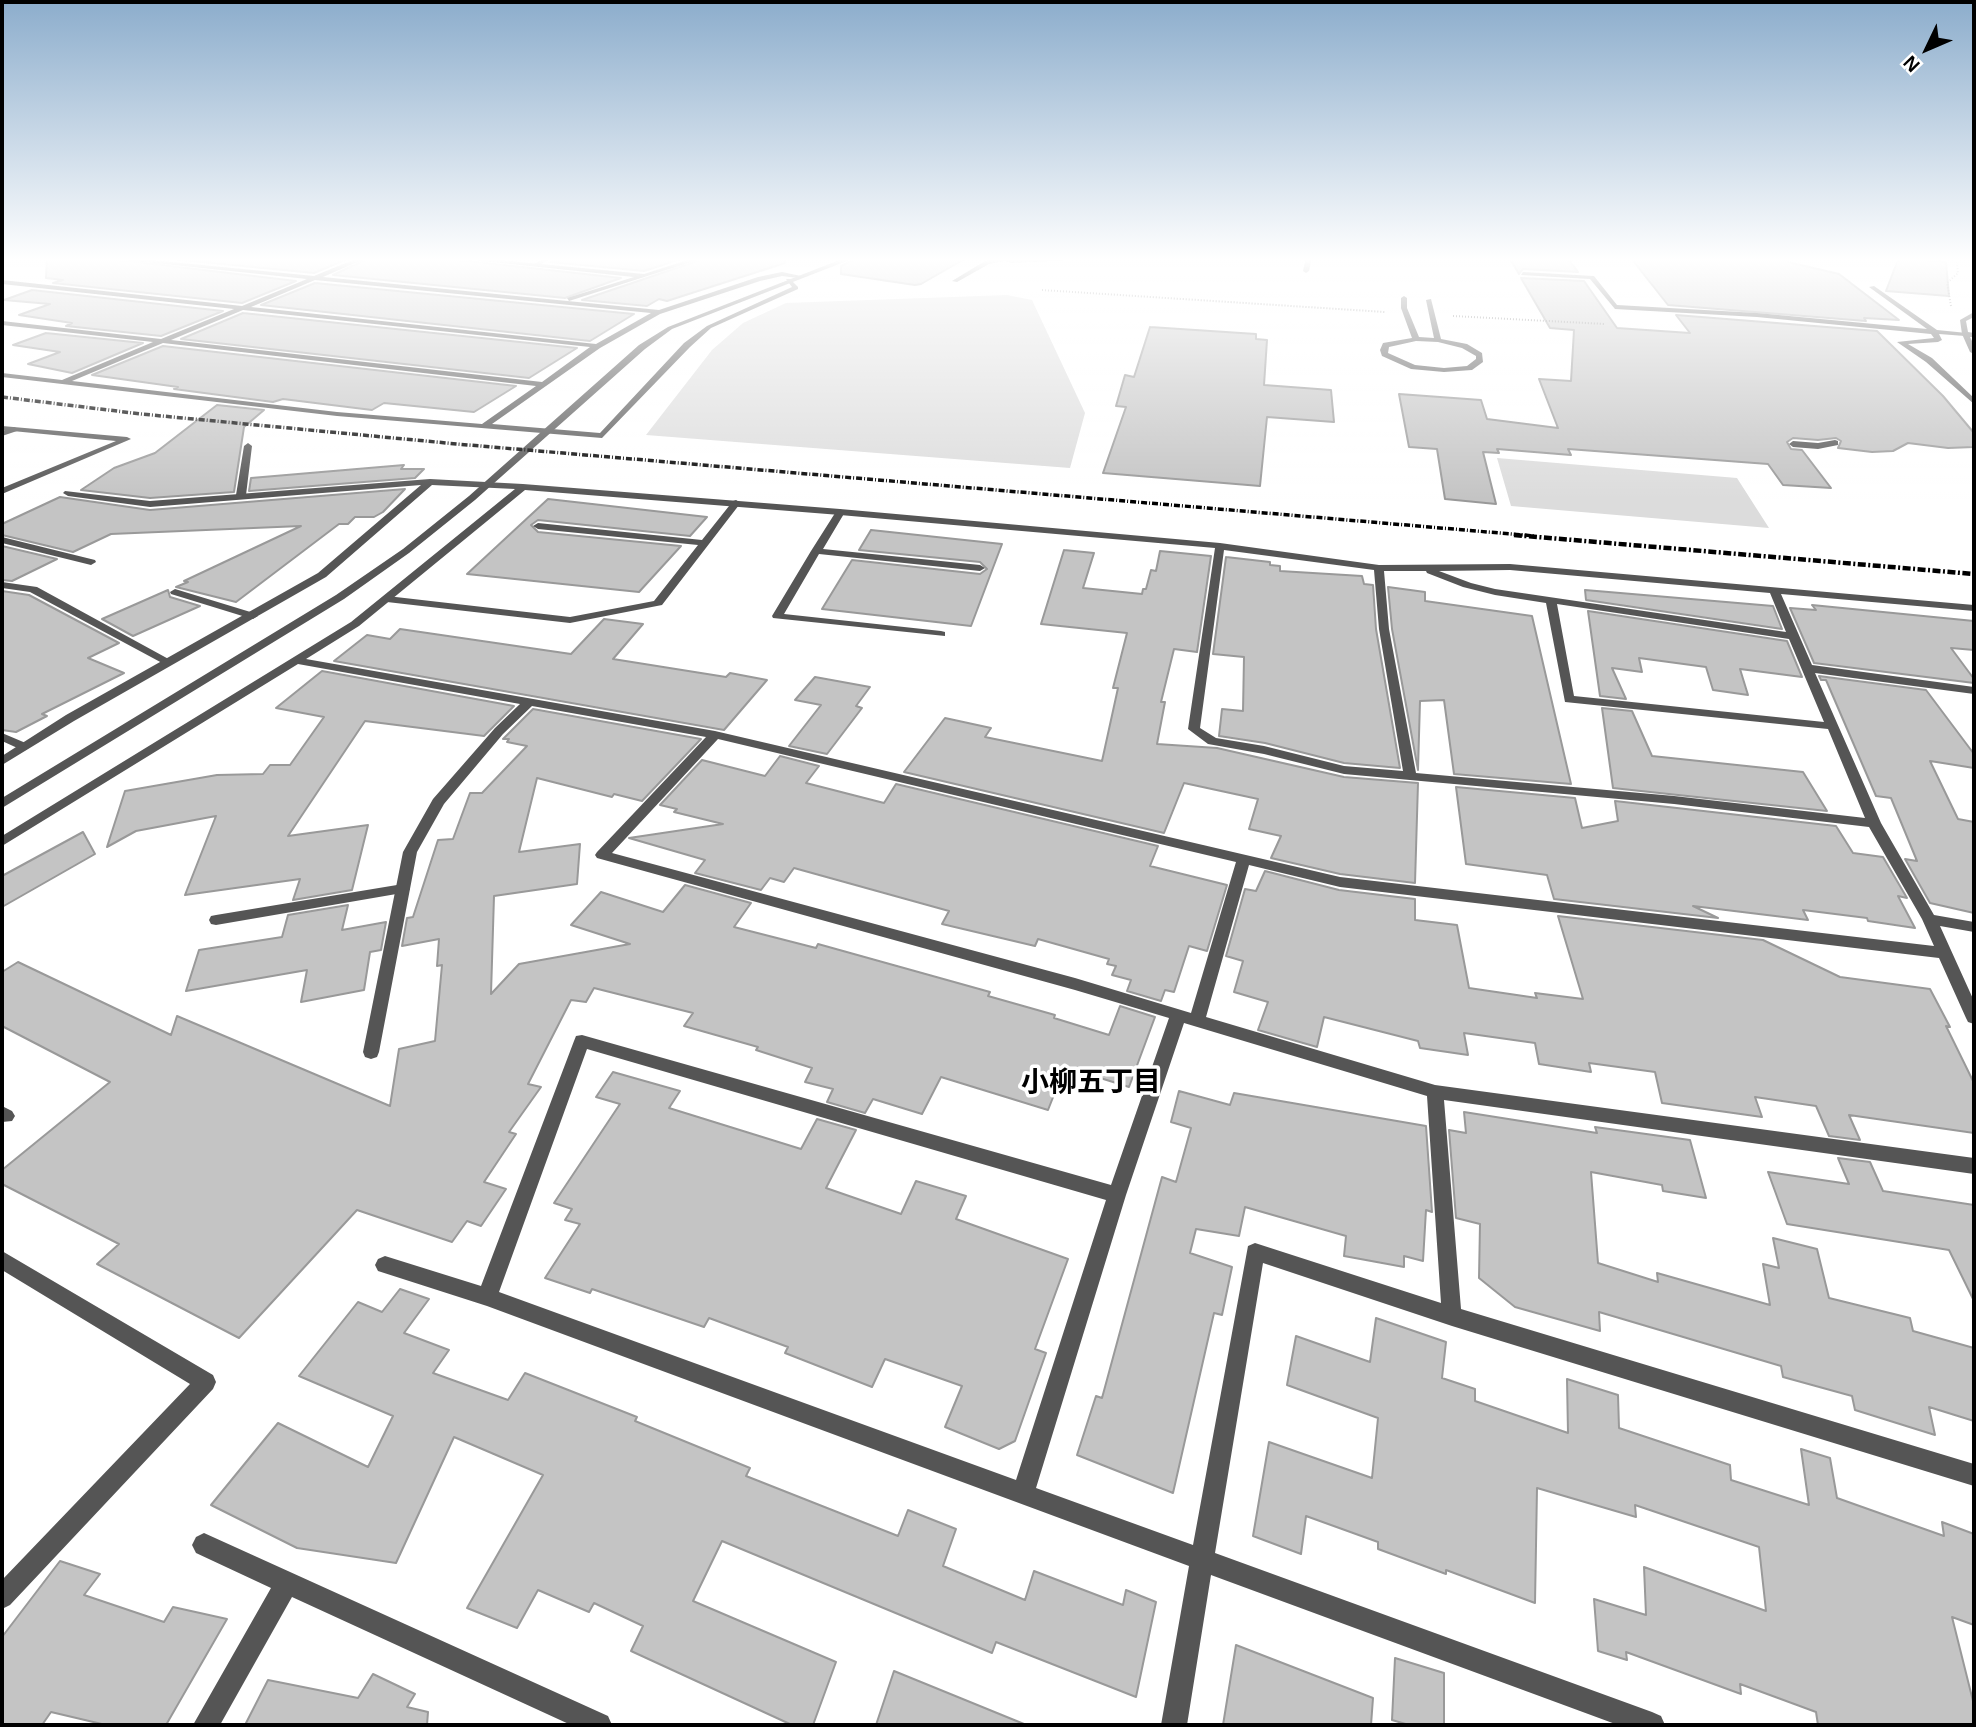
<!DOCTYPE html>
<meta charset="utf-8">
<style>
body{margin:0}
#map{position:relative;width:1976px;height:1727px;overflow:hidden;background:#fff;font-family:Helvetica,sans-serif}
canvas{display:block}
.frame{position:absolute;inset:0;border:4px solid #000;pointer-events:none}
.north{position:absolute;left:1892px;top:14px;width:70px;height:70px;-webkit-text-stroke:5px #fff;paint-order:stroke;rotate:226deg;font-size:19px;font-weight:700;line-height:28px;text-align:center;color:#000}
.north::after{content:'';display:block;margin:auto;width:24px;height:32px;background:#000;clip-path:polygon(50% 0,100% 100%,50% 72%,0 100%)}
</style>
<div id="map">
<canvas width="1976" height="1727"></canvas>
<div class="frame"></div>
<div class="north">N</div>
</div>
<script>
const ctx = document.querySelector('canvas').getContext('2d');
ctx.lineJoin = 'round';
function fill(path, color) {
  ctx.fillStyle = color;
  ctx.fill(path, 'evenodd');
}
function toPath(rows) {
  const path = new Path2D();
  for (const r of rows) {
    path.moveTo(r[0], r[1]);
    for (let i = 2; i < r.length; i += 2) path.lineTo(r[i], r[i + 1]);
  }
  return path;
}
function strokePath(path, color, width, dash) {
  ctx.strokeStyle = color;
  ctx.lineWidth = width;
  ctx.lineCap = dash ? 'butt' : 'round';
  ctx.setLineDash(dash || []);
  ctx.stroke(path);
}
function drawText(font, color, halo, rows, align = 'center') {
  ctx.font = font + ' Helvetica,"Noto Sans JP",sans-serif';
  ctx.lineWidth = 7;
  ctx.setLineDash([]);
  ctx.textBaseline = 'middle';
  ctx.strokeStyle = halo;
  ctx.fillStyle = color;
  for (const [text, x, y, turn = 0] of rows) {
    ctx.save();
    ctx.translate(x, y);
    ctx.rotate((+turn || 0) * Math.PI / 180);
    ctx.textAlign = isNaN(turn) ? turn : align;
    if (halo) ctx.strokeText(text, 0, 0);
    ctx.fillText(text, 0, 0);
    ctx.restore();
  }
}
const green = toPath([
 [1007,295,1032,300,1085,413,1070,468,646,435,712,350,743,323,786,303],
 [1497,458,1737,478,1769,528,1511,506]
]);
const building = toPath([
 [47,257,95,257,296,281,242,303,53,283,63,280,46,278,47,257],
 [151,257,352,257,314,273,151,257],
 [371,257,432,257,621,278,565,298,333,275,371,257],
 [558,257,687,257,644,271,550,262,558,257],
 [709,257,784,257,785,263,667,301,659,299,647,306,582,300,709,257],
 [859,257,968,257,921,284,915,285,841,274,841,266,859,257],
 [1509,257,1567,257,1578,272,1523,269,1519,274,1509,257],
 [1630,257,1788,257,1788,262,1839,274,1899,320,1864,318,1866,321,1668,305,1630,257],
 [1899,257,1946,262,1949,296,1886,291,1899,257],
 [1521,278,1584,281,1617,328,1690,333,1676,315,1877,331,1943,396,1974,433,1974,447,1948,448,1908,443,1893,451,1872,452,1838,448,1841,441,1836,438,1818,440,1793,438,1787,442,1791,449,1802,450,1831,488,1783,485,1768,464,1568,449,1571,455,1497,449,1499,453,1483,452,1496,504,1445,499,1437,449,1409,447,1399,394,1481,400,1487,419,1558,428,1539,379,1571,381,1574,330,1550,328,1521,278],
 [315,283,634,314,590,341,261,305,315,283],
 [32,290,223,311,161,336,66,326,72,323,19,315,50,304,4,300,32,290],
 [243,313,577,348,529,378,181,339,243,313],
 [1150,327,1256,334,1256,339,1267,340,1264,385,1331,390,1334,422,1267,417,1260,486,1103,473,1126,407,1116,406,1125,375,1134,377,1150,327],
 [46,333,143,343,72,373,28,364,60,352,13,345,46,333],
 [163,346,516,386,474,412,384,403,372,410,283,399,273,402,227,396,174,389,178,387,92,375,163,346],
 [217,405,264,410,244,427,234,492,150,498,81,490,114,468,155,453,217,405],
 [404,465,401,469,424,469,415,478,249,491,251,478,404,465],
 [405,489,383,512,374,517,355,517,348,524,339,524,236,602,176,587,188,582,184,581,301,526,111,534,73,552,2,535,2,524,60,497,150,510,405,489],
 [548,499,707,517,690,536,538,520,531,525,538,532,681,546,639,592,467,574,548,499],
 [871,530,1002,544,971,626,822,609,852,560,980,574,987,569,980,562,859,550,871,530],
 [2,546,57,559,12,581,2,580,2,546],
 [1064,550,1094,553,1083,588,1142,594,1143,589,1146,589,1151,570,1156,571,1160,551,1211,556,1197,652,1174,649,1161,702,1165,702,1157,744,1217,748,1344,777,1418,783,1415,883,1340,874,1271,858,1281,836,1249,829,1258,799,1184,783,1164,833,904,772,945,718,991,728,985,737,1102,761,1118,688,1113,688,1127,633,1041,624,1064,550],
 [1226,557,1270,562,1270,565,1280,566,1280,571,1362,576,1364,584,1373,585,1376,629,1400,768,1344,763,1265,743,1219,736,1222,709,1243,711,1244,657,1213,654,1226,557],
 [1388,587,1425,592,1425,601,1532,616,1571,784,1454,774,1444,700,1420,701,1418,770,1392,629,1388,587],
 [168,590,170,597,200,606,133,636,102,619,168,590],
 [1585,590,1773,606,1782,629,1586,600,1585,590],
 [2,591,29,595,119,643,88,658,124,673,42,714,47,716,16,732,2,730,2,591],
 [1812,605,1974,621,1974,650,1951,648,1974,679,1974,683,1814,663,1790,608,1816,610,1812,605],
 [1588,611,1787,641,1802,677,1740,669,1748,695,1713,690,1706,667,1639,658,1642,672,1612,668,1626,699,1600,696,1588,611],
 [604,619,643,624,613,659,726,677,730,673,767,680,724,730,334,661,367,635,390,639,400,629,571,654,604,619],
 [322,671,514,706,484,736,365,721,288,836,368,825,352,890,293,900,300,879,185,895,216,816,136,831,107,847,125,791,217,775,263,774,270,765,290,765,324,717,276,708,322,671],
 [1819,676,1926,690,1974,754,1974,768,1930,761,1958,819,1974,822,1974,913,1930,903,1905,859,1917,861,1891,798,1876,796,1826,680,1821,680,1819,676],
 [815,677,870,687,856,706,862,708,827,754,789,746,821,705,795,700,815,677],
 [1602,708,1632,711,1652,756,1803,772,1827,811,1613,788,1602,708],
 [533,709,701,739,642,801,614,794,612,797,537,778,519,852,580,844,577,884,494,896,491,994,519,964,630,944,571,925,601,892,663,912,685,885,751,903,734,927,816,948,818,944,990,992,988,996,1055,1015,1054,1018,1109,1035,1120,1006,1155,1017,1129,1087,1065,1067,1048,1110,941,1077,922,1114,873,1099,865,1113,827,1102,833,1089,805,1082,812,1068,756,1050,758,1047,684,1026,693,1013,594,988,586,1002,571,1000,528,1084,541,1087,509,1132,516,1134,484,1182,506,1189,481,1226,467,1221,452,1242,357,1210,239,1338,97,1264,119,1244,2,1184,2,1170,110,1082,2,1026,2,972,18,962,171,1035,177,1016,390,1106,399,1049,435,1041,442,965,437,966,439,939,402,946,407,918,413,917,438,840,453,839,470,793,482,793,527,746,507,742,509,739,503,739,533,709],
 [780,756,819,766,806,783,884,803,896,784,1158,846,1150,866,1227,885,1207,951,1189,946,1174,992,1165,990,1161,1001,1127,991,1131,980,1112,975,1116,966,1107,964,1109,959,1038,939,1035,946,942,924,949,911,794,868,784,882,770,878,761,890,695,873,705,860,629,838,723,824,674,812,677,809,660,805,702,760,765,776,780,756],
 [1456,787,1575,798,1582,828,1618,821,1615,801,1836,826,1853,853,1883,857,1907,898,1898,896,1915,928,1868,921,1867,918,1803,910,1808,920,1693,906,1718,918,1554,899,1547,875,1466,864,1456,787],
 [83,832,95,854,2,907,2,876,83,832],
 [1265,871,1339,890,1415,899,1415,920,1457,925,1469,988,1537,998,1535,993,1583,999,1558,916,1763,940,1840,977,1930,989,1950,1027,1946,1026,1974,1083,1974,1133,1849,1115,1860,1140,1829,1136,1816,1106,1755,1097,1762,1117,1662,1103,1655,1072,1589,1063,1591,1072,1539,1064,1535,1043,1464,1033,1468,1055,1420,1048,1418,1041,1324,1017,1317,1047,1258,1030,1268,1002,1234,992,1243,961,1226,956,1245,889,1256,891,1265,871],
 [348,905,342,930,386,922,381,950,370,952,364,990,301,1002,307,970,186,991,199,950,282,937,288,915,348,905],
 [613,1072,680,1091,669,1108,801,1149,817,1119,856,1130,826,1188,901,1214,916,1181,966,1196,956,1219,1068,1259,1035,1349,1046,1353,1015,1441,999,1449,945,1427,962,1386,885,1359,872,1387,785,1353,788,1347,709,1318,704,1327,592,1289,590,1293,545,1278,580,1224,565,1220,572,1209,554,1203,620,1104,596,1097,613,1072],
 [1179,1091,1230,1105,1234,1093,1426,1126,1432,1212,1426,1210,1423,1261,1404,1256,1404,1267,1344,1256,1346,1236,1245,1207,1239,1236,1196,1229,1190,1253,1232,1267,1222,1315,1214,1313,1173,1493,1077,1455,1096,1396,1102,1398,1162,1177,1176,1182,1191,1128,1171,1122,1179,1091],
 [1464,1112,1597,1133,1595,1127,1690,1140,1706,1198,1663,1191,1662,1185,1591,1172,1598,1263,1658,1282,1657,1273,1770,1305,1763,1264,1779,1268,1773,1238,1817,1249,1829,1298,1910,1318,1913,1331,1974,1348,1974,1421,1929,1407,1935,1435,1855,1410,1852,1396,1783,1377,1781,1366,1599,1312,1600,1331,1515,1307,1479,1278,1480,1224,1456,1218,1449,1130,1466,1133,1464,1112],
 [1838,1158,1870,1162,1883,1191,1974,1205,1974,1301,1949,1250,1787,1224,1768,1172,1849,1184,1838,1158],
 [400,1289,429,1299,404,1333,449,1350,433,1373,508,1400,525,1373,637,1417,635,1421,750,1468,746,1476,898,1536,908,1510,956,1529,943,1566,1025,1600,1034,1571,1123,1605,1126,1590,1156,1602,1136,1697,996,1642,992,1653,722,1541,693,1601,836,1662,813,1725,792,1725,631,1651,643,1626,594,1603,589,1612,538,1590,517,1628,467,1608,543,1475,454,1437,396,1563,297,1548,211,1505,278,1423,368,1467,393,1416,299,1376,358,1302,382,1312,400,1289],
 [1376,1318,1446,1342,1442,1378,1475,1389,1475,1401,1568,1433,1567,1379,1618,1395,1619,1428,1730,1465,1731,1480,1809,1505,1801,1449,1830,1458,1837,1498,1944,1536,1942,1522,1974,1534,1974,1625,1952,1617,1974,1705,1974,1725,1818,1725,1816,1712,1740,1684,1741,1694,1626,1652,1627,1660,1598,1651,1594,1599,1646,1615,1644,1567,1766,1611,1759,1547,1635,1505,1636,1517,1537,1488,1535,1603,1446,1570,1446,1574,1378,1549,1378,1542,1306,1516,1301,1554,1253,1536,1269,1442,1372,1478,1378,1418,1287,1385,1296,1336,1370,1362,1376,1318],
 [60,1561,100,1574,84,1595,164,1622,173,1607,227,1619,166,1725,106,1725,51,1712,42,1725,2,1725,2,1637,60,1561],
 [1236,1645,1373,1698,1371,1725,1223,1725,1236,1645],
 [1395,1658,1444,1673,1444,1725,1409,1725,1392,1720,1395,1658],
 [894,1671,1024,1724,1023,1725,876,1725,894,1671],
 [373,1674,415,1694,407,1707,428,1712,427,1725,245,1725,268,1680,358,1698,373,1674]
]);
const path = toPath([
 [1042,290,1385,312],
 [1951,306,1947,283,1958,273,1956,257],
 [1453,316,1605,324]
]);
const service = toPath([
 [547,257,555,257,537,266,532,265,547,257],
 [1523,272,1594,276,1617,305,1757,313,1927,329,1869,287,1874,286,1937,330,1967,333,1965,336,1939,334,1942,340,1938,342,1908,344,1932,358,1974,398,1974,404,1926,362,1897,342,1934,338,1931,334,1757,317,1615,309,1590,279,1521,275,1523,272],
 [1404,296,1407,298,1407,308,1419,337,1434,338,1426,300,1431,299,1441,339,1467,344,1482,353,1483,362,1472,370,1444,372,1411,369,1382,356,1380,350,1383,343,1412,338,1401,308,1401,298,1404,296],
 [1416,341,1438,342,1462,348,1476,356,1476,359,1467,366,1444,368,1415,365,1388,353,1389,347,1416,341],
 [14,427,18,429,17,431,2,436,2,431,14,427],
 [248,443,252,446,246,495,241,498,236,495,244,446,248,443],
 [736,500,741,503,739,505,662,605,570,623,387,602,382,599,387,596,570,617,654,601,698,545,538,529,533,526,538,523,702,540,733,501,736,500],
 [840,509,845,512,823,549,980,565,985,568,980,571,819,554,784,614,941,631,945,632,945,636,773,618,772,616,811,551,837,510,840,509],
 [2,582,37,587,174,662,172,664,164,664,30,592,2,588,2,582],
 [175,589,257,614,258,616,253,619,249,618,171,594,170,592,175,589],
 [2,733,28,744,30,747,24,751,2,741,2,733],
 [403,884,410,889,408,892,216,925,211,924,209,920,211,916,216,915,403,884],
 [2,1106,12,1111,15,1116,12,1121,2,1122,2,1106],
 [2,1251,213,1375,216,1382,213,1389,10,1605,2,1609,2,1580,190,1384,2,1270,2,1251]
]);
const pedestrian = toPath([
 [1835,440,1838,441,1838,445,1818,449,1793,447,1789,444,1793,441,1818,443,1835,440]
]);
const minor = toPath([
 [97,257,121,257,314,276,360,257,369,257,323,277,659,310,758,277,782,272,801,276,798,278,782,276,760,281,660,314,600,348,492,424,600,433,684,343,707,326,792,287,786,279,790,279,798,287,798,289,711,328,690,347,602,438,337,416,2,377,2,373,62,380,153,342,2,325,2,321,161,339,234,309,2,284,2,280,242,306,307,279,97,257],
 [315,280,651,313,596,344,251,307,315,280],
 [243,310,590,347,542,382,171,340,243,310],
 [163,343,536,386,482,424,337,412,72,381,163,343],
 [444,257,469,257,644,274,697,257,707,257,569,301,567,298,634,277,444,257],
 [998,257,1012,259,1137,257,1011,263,1005,261,989,264,957,282,952,281,985,261,998,257],
 [1306,257,1312,257,1309,271,1306,273,1303,271,1306,257],
 [1974,312,1974,317,1966,321,1968,332,1974,333,1974,337,1970,337,1974,345,1974,354,1970,352,1962,334,1960,320,1974,312],
 [2,426,127,437,131,439,2,494,2,488,116,441,2,430,2,426],
 [430,479,523,484,840,509,1220,543,1379,565,1510,564,1974,605,1974,611,1781,594,1812,665,1974,687,1974,694,1815,673,1881,823,1934,915,1974,922,1974,932,1940,926,1974,1001,1974,1024,1968,1022,1966,1018,1939,958,1340,887,1249,865,1206,1017,1435,1085,1974,1158,1974,1174,1444,1100,1461,1309,1974,1464,1974,1486,1452,1326,1263,1263,1215,1553,1652,1712,1661,1716,1665,1725,1618,1725,1211,1575,1187,1725,1161,1725,1189,1566,487,1306,378,1271,375,1265,378,1259,385,1256,481,1286,574,1041,576,1036,582,1035,1111,1185,1169,1018,1075,990,597,858,595,855,597,852,706,737,532,706,503,734,444,804,417,852,379,1052,377,1057,371,1059,365,1057,363,1052,403,852,433,799,495,728,520,704,298,664,2,846,2,836,351,622,515,489,432,485,326,577,74,721,2,765,2,756,66,715,318,573,421,485,150,507,68,496,63,493,65,491,150,501,430,479],
 [525,490,840,515,1215,548,1188,729,1208,744,1264,754,1344,774,1674,804,1869,827,1922,919,1934,946,1340,877,715,731,306,659,359,626,525,490],
 [1224,550,1374,570,1379,629,1403,771,1344,766,1264,746,1216,738,1200,728,1224,550],
 [1510,570,1770,593,1786,632,1495,589,1471,583,1439,571,1510,570],
 [1384,571,1426,571,1427,573,1463,587,1495,595,1546,603,1565,702,1828,729,1865,818,1674,796,1416,773,1389,629,1384,571],
 [1557,604,1789,639,1824,722,1574,696,1557,604],
 [718,739,1236,862,1191,1013,1075,978,612,853,718,739],
 [1184,1023,1427,1096,1441,1303,1255,1243,1248,1246,1193,1545,1036,1488,1126,1195,1184,1023],
 [587,1049,1106,1200,1016,1480,499,1292,587,1049],
 [2,537,95,560,96,562,91,565,2,543,2,537],
 [204,1533,608,1716,612,1725,571,1725,292,1597,220,1725,193,1725,271,1588,196,1553,192,1545,196,1537,204,1533]
]);
const tertiary = toPath([
 [847,257,857,257,672,329,645,349,475,500,409,553,344,599,2,808,2,798,336,595,403,549,469,496,639,345,668,327,847,257]
]);
const railFar1 = toPath([
 [2,397,141,414,457,444,1535,536]
]);
const rail = toPath([
 [1514,535,1974,574]
]);
const nearNeighbourhoodnames = [
 ["小柳五丁目",1091,1083]
];
fill(green, '#dcdcdc');
fill(building, '#c4c4c4');
strokePath(building, '#999', 2);
strokePath(path, '#777', 2, [1, 2]);
fill(service, '#555');
fill(pedestrian, '#555');
fill(minor, '#555');
fill(tertiary, '#555');
strokePath(railFar1, '#000', 3.5, [6, 2, 1, 2]);
strokePath(rail, '#000', 4.5, [8, 2.5, 2, 2.5]);
const sky = ctx.createLinearGradient(0, 0, 0, 499);
sky.addColorStop(0, '#8cadcc');
sky.addColorStop(0.52, '#fff');
sky.addColorStop(1, '#ffffff00');
ctx.fillStyle = sky;
ctx.fillRect(0, 0, 1976, 499);
drawText('bold 28px', '#000', '#fff', nearNeighbourhoodnames);
</script>
